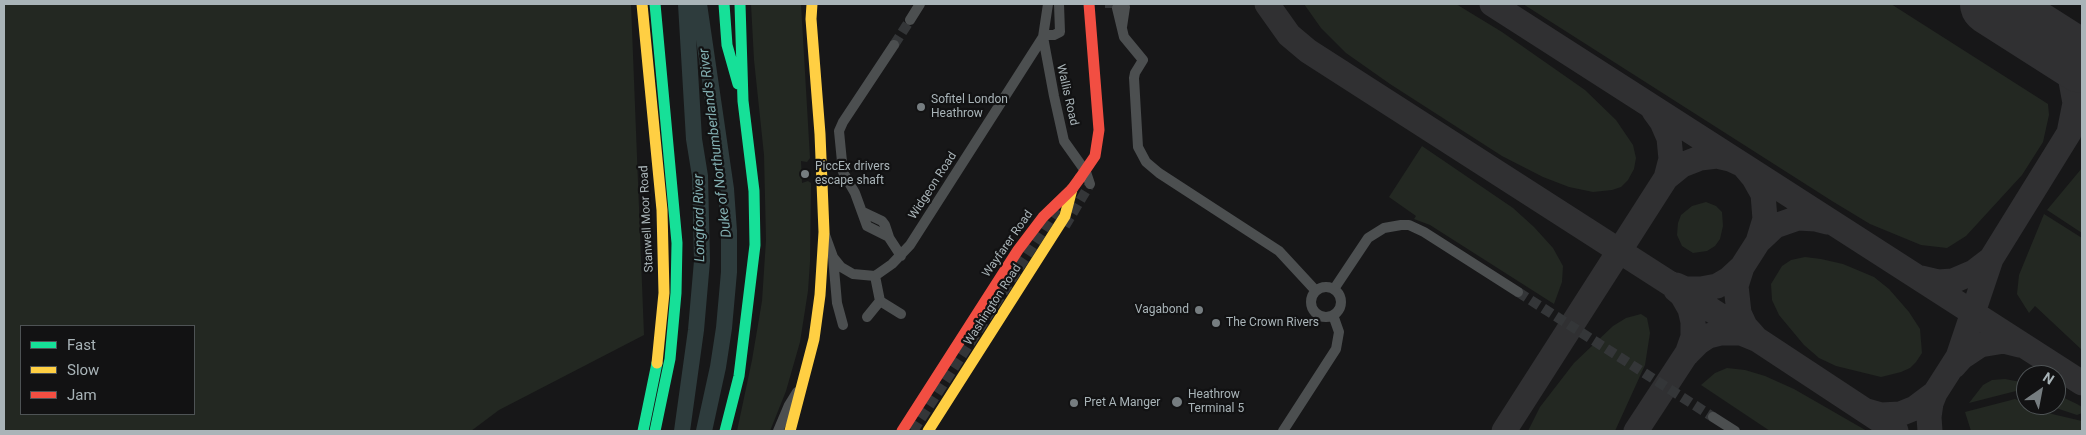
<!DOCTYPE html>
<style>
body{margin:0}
#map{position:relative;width:2086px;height:435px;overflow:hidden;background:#171718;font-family:Roboto,sans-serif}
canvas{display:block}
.frame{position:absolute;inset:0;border:5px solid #a9b4b8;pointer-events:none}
.legend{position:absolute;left:20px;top:325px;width:175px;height:90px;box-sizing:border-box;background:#121213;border:1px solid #4e5355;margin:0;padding:6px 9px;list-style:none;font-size:15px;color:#a9b4b8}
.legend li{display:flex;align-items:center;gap:10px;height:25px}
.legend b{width:25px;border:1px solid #4e5355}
.north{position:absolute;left:2016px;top:365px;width:50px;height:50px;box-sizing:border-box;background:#121213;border:1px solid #4e5355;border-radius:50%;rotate:33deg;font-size:14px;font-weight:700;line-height:20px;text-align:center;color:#a9b4b8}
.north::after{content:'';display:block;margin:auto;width:18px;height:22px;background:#767d80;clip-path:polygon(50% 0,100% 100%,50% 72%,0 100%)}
</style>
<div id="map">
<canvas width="2086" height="435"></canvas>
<div class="frame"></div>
<ul class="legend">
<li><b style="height:6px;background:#16e098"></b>Fast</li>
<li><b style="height:6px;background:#ffcf43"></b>Slow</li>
<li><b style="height:6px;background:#f24e42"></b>Jam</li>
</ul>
<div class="north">N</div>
</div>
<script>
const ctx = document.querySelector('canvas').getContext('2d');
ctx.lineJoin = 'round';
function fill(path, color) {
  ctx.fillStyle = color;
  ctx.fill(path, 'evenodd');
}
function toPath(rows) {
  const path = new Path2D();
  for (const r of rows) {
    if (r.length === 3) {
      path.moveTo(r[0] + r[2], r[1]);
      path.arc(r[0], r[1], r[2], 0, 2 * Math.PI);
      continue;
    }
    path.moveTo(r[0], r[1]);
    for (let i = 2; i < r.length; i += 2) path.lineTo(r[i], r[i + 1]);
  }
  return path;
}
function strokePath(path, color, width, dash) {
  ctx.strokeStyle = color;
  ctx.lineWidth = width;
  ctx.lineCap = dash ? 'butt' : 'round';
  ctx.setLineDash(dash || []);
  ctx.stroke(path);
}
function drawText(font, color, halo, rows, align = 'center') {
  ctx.font = font + ' Roboto,sans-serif';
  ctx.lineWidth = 4.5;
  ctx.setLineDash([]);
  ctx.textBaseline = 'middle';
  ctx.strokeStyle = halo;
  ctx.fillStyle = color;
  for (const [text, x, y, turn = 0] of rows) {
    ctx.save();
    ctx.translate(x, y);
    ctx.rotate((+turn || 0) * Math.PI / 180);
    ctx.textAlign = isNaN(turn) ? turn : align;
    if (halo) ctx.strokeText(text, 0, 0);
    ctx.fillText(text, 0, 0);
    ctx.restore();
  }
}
const green = toPath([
 [4,4,631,4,644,335,499,410,471,431,4,431],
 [21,326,194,326,194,414,21,414],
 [751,4,801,4,810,158,807,162,801,161,802,183,808,181,811,183,810,262,808,291,800,342,786,391,770,431,737,431,752,360,762,301,766,240,764,155,754,60],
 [1304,4,1456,4,1502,32,1585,90,1616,120,1633,145,1636,158,1634,169,1628,180,1621,187,1612,190,1593,192,1569,187,1543,177,1502,156,1390,84,1346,53,1321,28],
 [1523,4,1891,4,2048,104,2049,115,2043,142,2022,175,1966,236,1947,248,1921,245,1870,224,1832,201],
 [1422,146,1513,208,1534,227,1553,248,1563,266,1562,282,1554,304,1430,225,1414,219,1416,216,1389,197],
 [2082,168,2082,233,2047,210],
 [1706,202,1716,206,1722,212,1723,226,1720,239,1715,246,1707,251,1693,253,1682,246,1677,235,1678,223,1681,215,1692,206],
 [2044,214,2082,238,2082,350,2035,306,2029,313,2017,294,2019,275],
 [1805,257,1821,259,1843,264,1874,277,1889,289,1909,312,1920,329,1922,353,1916,362,1910,368,1901,372,1881,377,1836,366,1819,358,1804,345,1779,315,1772,300,1771,284,1782,266,1791,260],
 [1641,314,1647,318,1650,333,1645,365,1615,431,1528,431,1540,407,1574,363,1613,326,1626,318],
 [1727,368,1745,370,1765,376,1794,389,1867,431,1770,431,1701,385,1715,373],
 [2005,379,2026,383,2026,396,2016,391,1969,403,1983,385,1992,380],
 [2056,394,2077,404,2082,407,2082,413,2077,415,2047,405,2056,405],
 [2015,399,2052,414,2082,421,2082,431,1971,431,1965,412]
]);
const river = toPath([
 [699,4,726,189,729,231,729,272,724,328,718,367,704,431],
 [682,431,696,330,702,261,700,176,694,139,686,4]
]);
const taxiway = toPath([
 [1267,4,1289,35,1308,51,1758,340],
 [1492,4,1743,165,1754,178,1763,194,1765,219,1758,242],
 [1654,111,1662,122,1669,138,1671,159,1666,178],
 [1921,278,1938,282,1953,281,1974,272,1991,259,2069,133,2075,103,2070,76,2056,52,2031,29],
 [1676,285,1685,289,1701,289,1717,286,1729,279,1742,267],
 [1676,290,1682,295,1690,309,1693,322,1693,337,1687,354],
 [1754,336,1745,326,1739,313,1736,286,1742,267,1758,242,1775,226,1798,218,1816,219,1828,222],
 [1687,354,1699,342,1708,336,1720,333,1741,333,1758,340,1896,431],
 [1954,366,1962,357,1980,345,2004,341,2020,345],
 [1867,411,1881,415,1900,414,1915,408,1935,393],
 [1504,431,1666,178,1682,165,1700,158,1717,156,1730,159,1743,165,2082,383],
 [1636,431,1695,341],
 [1930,431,1929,417,1931,403,1935,393,1958,357,1991,259]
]);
const runway = toPath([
 [1991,4,2082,62]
]);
const streetTunnel = toPath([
 [1110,4,1110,8],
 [894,45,910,20],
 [1065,226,1090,184],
 [1518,292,1713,417],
 [913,431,1057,209]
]);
const street = toPath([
 [1048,4,1043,37,1054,96,1064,141,1086,172,1090,184],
 [1117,8,1124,37,1143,60,1135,73,1134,78,1138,147,1146,162,1159,173,1279,251,1316,291],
 [910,20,920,4],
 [1122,27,1125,7],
 [1044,35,1054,35,1060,32,1059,4],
 [863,212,882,221,885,225,889,237],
 [886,233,901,256],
 [825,235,833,257,841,267,853,274,875,276,892,264,910,245,1043,37],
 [889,237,867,226,855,193,843,172,839,131,843,122,894,45],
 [833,257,837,303,843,325],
 [1326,302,15],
 [1334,289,1368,238,1384,228,1401,225,1409,225,1424,232,1518,292],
 [880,301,901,314],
 [867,317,880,301,875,276],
 [1713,417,1735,431],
 [778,431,789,405,797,392],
 [1283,431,1336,349,1339,332,1333,315]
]);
const fast = toPath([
 [655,4,677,243,676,293,670,359,655,431],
 [724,4,727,45,738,84],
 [643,431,657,363],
 [725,431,739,376,755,245,754,191,743,101,740,4]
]);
const slow = toPath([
 [642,4,662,210,664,293,657,363],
 [790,431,814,339,820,295,824,232,820,134,811,19,812,4],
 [928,431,1065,216,1072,189]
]);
const jam = toPath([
 [902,431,1018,250,1043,217,1072,189,1080,178]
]);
const jamBridge = toPath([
 [1080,178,1095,156,1099,130,1089,4]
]);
const markers = [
 [921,107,5,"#767d80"],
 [805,174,5,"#767d80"],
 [1199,310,5,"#767d80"],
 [1216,323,5,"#767d80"],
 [1177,402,6,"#767d80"],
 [1074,403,5,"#767d80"]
];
const streetNames = [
 ["Wallis Road",1067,95,77],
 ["Widgeon Road",933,186,-57],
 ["Stanwell Moor Road",647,219,-93],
 ["Wayfarer Road",1008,244,-55],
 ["Washington Road",993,305,-57]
];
const poiNames = [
 ["Sofitel London",931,100],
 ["Heathrow",931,114],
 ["PiccEx drivers",815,167],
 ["escape shaft",815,181],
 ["Vagabond",1189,310,"right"],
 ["The Crown Rivers",1226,323],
 ["Heathrow",1188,395],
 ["Terminal 5",1188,409],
 ["Pret A Manger",1084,403]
];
const waterNames = [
 ["Duke of Northumberland's River",716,143,-97],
 ["Longford River",700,218,-91]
];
fill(green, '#232822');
strokePath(river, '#2e3c3d', 16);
strokePath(taxiway, '#303032', 25);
strokePath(runway, '#303032', 62);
strokePath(streetTunnel, '#343638', 10, [10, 5]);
strokePath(street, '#4c4f50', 10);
strokePath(fast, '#16e098', 11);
strokePath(slow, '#ffcf43', 11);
strokePath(jam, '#f24e42', 11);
strokePath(jamBridge, '#f24e42', 11);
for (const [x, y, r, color] of markers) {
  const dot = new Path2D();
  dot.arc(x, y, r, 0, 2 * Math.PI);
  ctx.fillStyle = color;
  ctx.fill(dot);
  strokePath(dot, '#121213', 2);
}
drawText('12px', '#a9b4b8', '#121213', streetNames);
drawText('12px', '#a9b4b8', '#121213', poiNames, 'left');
drawText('italic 14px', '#82aeb1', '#121213', waterNames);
</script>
